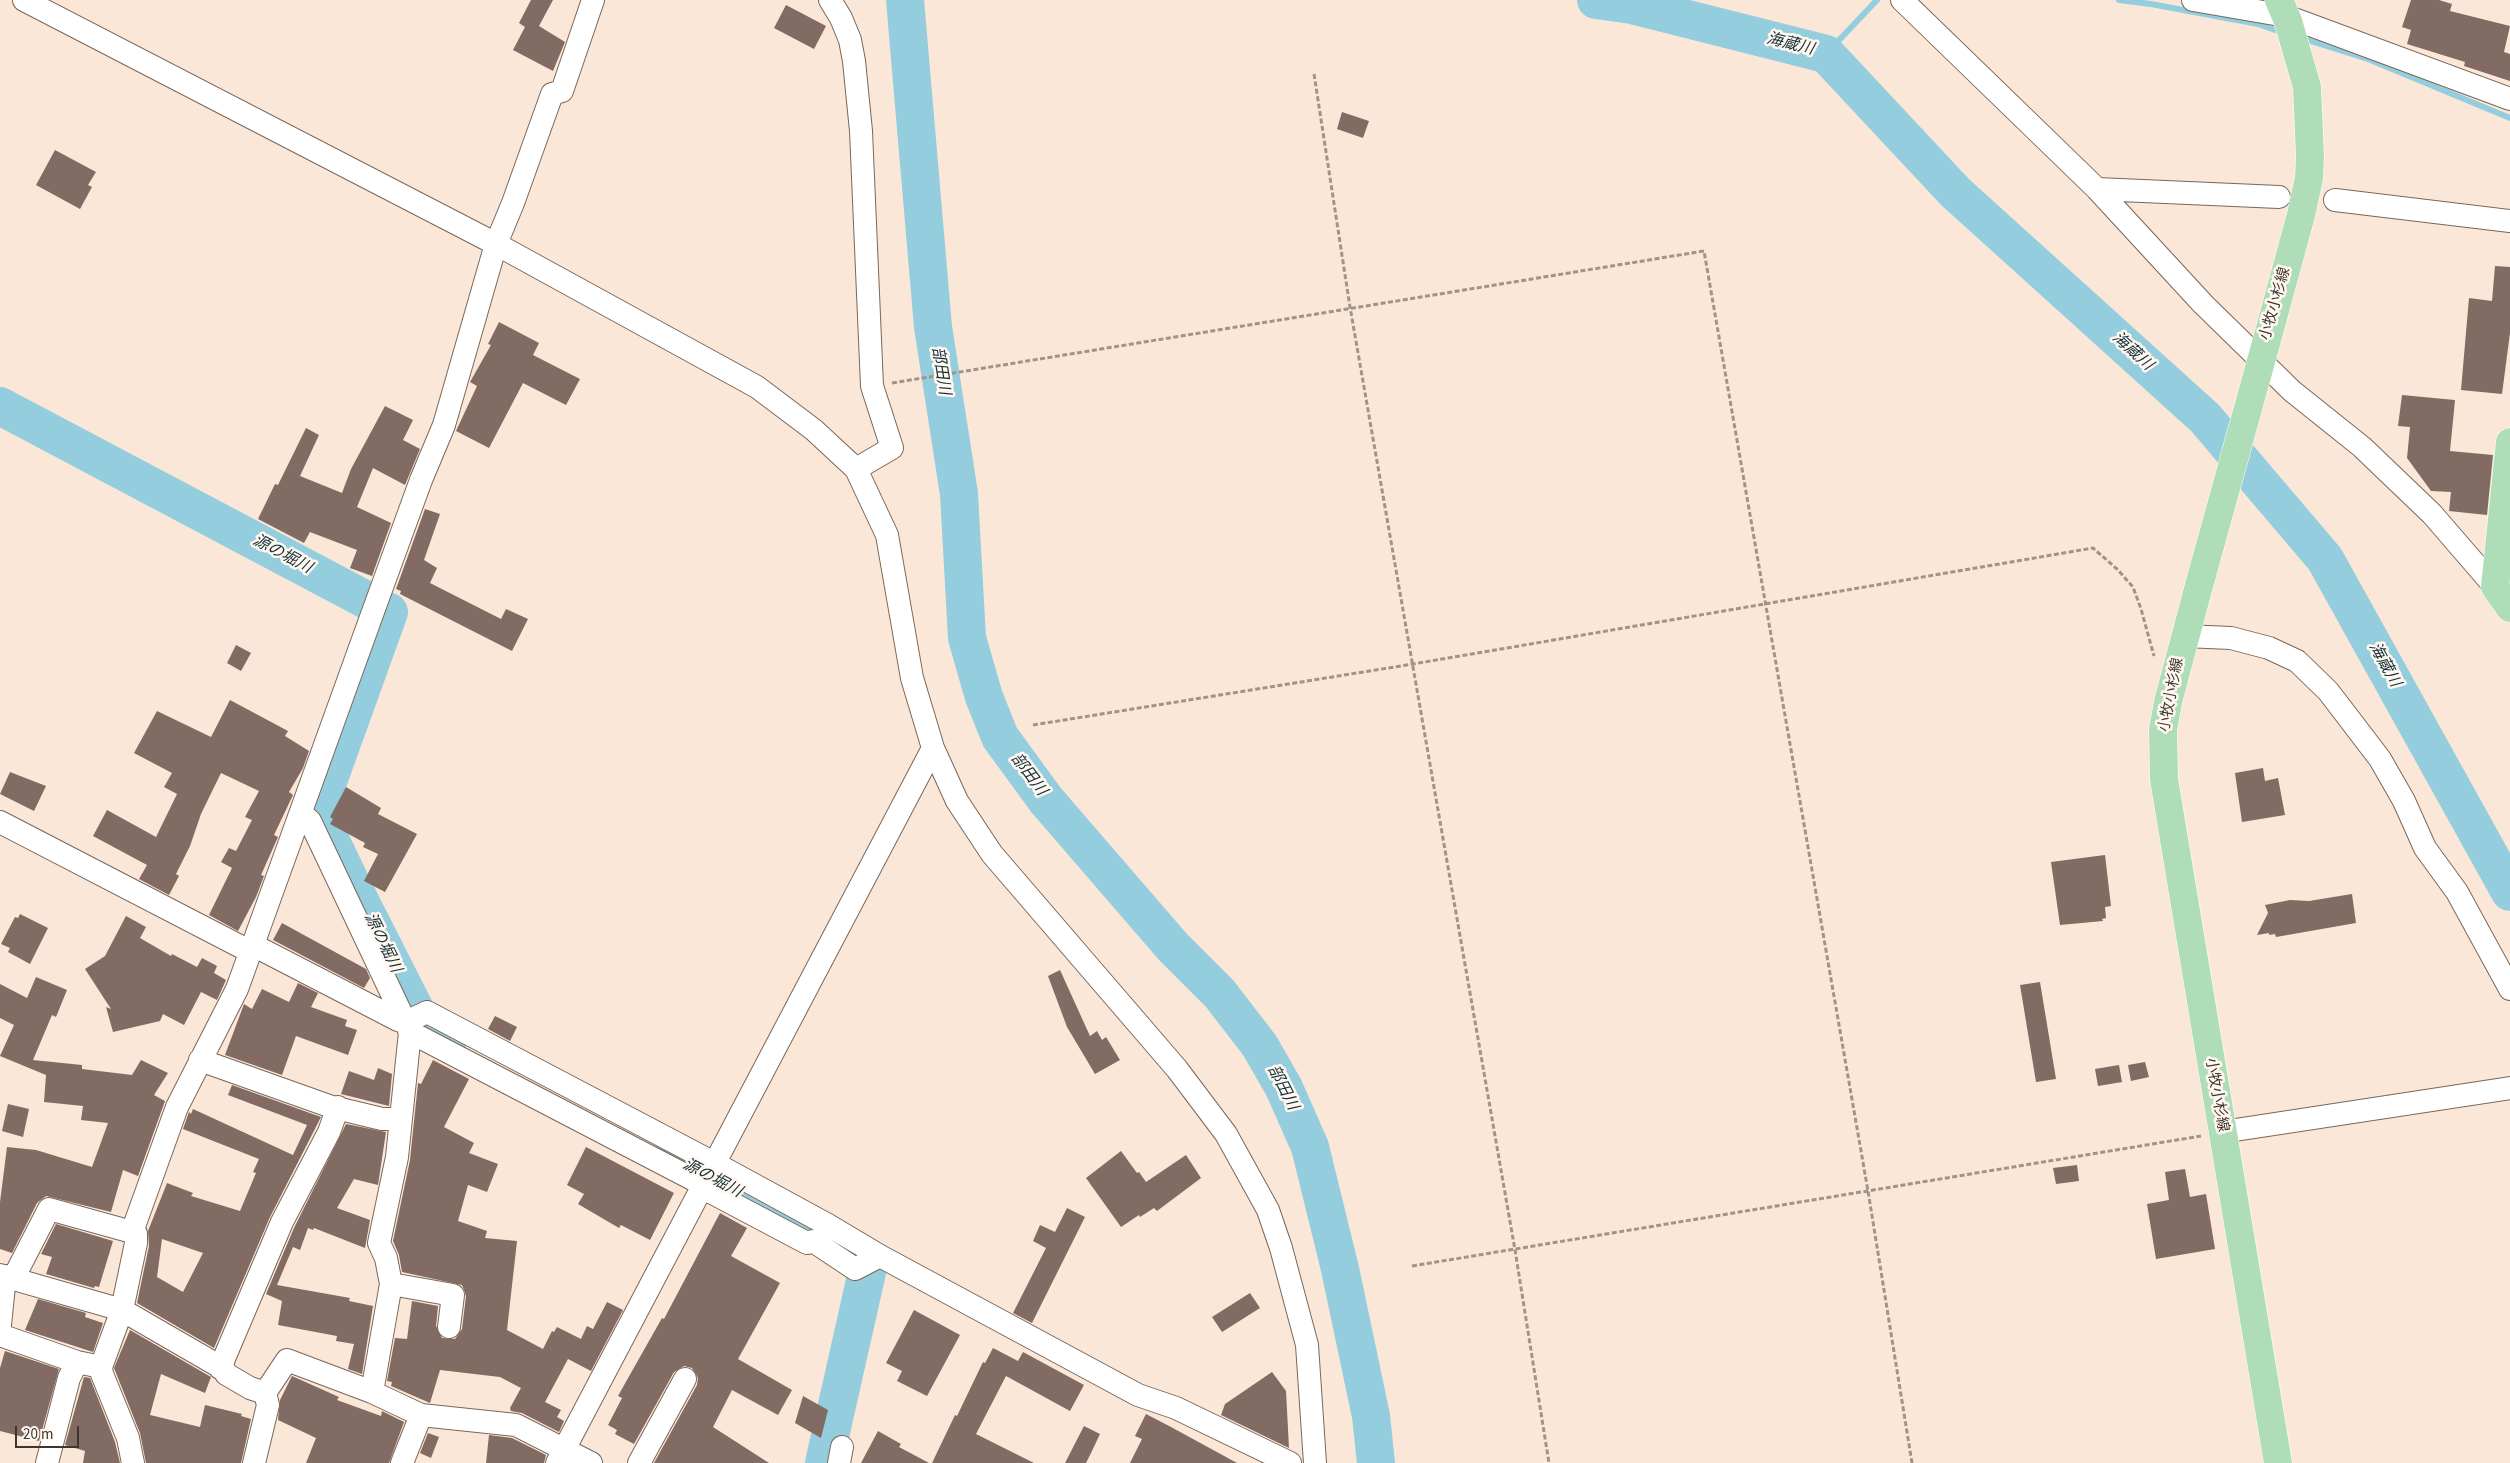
<!DOCTYPE html>
<meta charset="utf-8">
<style>
body{margin:0}
#map{position:relative;width:2510px;height:1463px;overflow:hidden;background:#fbe7d7;font-family:"Source Sans 3",sans-serif}
canvas{display:block}
.scale{position:absolute;left:15px;top:1426px;width:64px;height:22px;box-sizing:border-box;border:2px solid #3d352f;border-top:0;padding-left:6px;font-size:15px;line-height:18px;white-space:nowrap;color:#3d352f;-webkit-text-stroke:4px #fff7f0;paint-order:stroke}
</style>
<div id="map">
<canvas width="2510" height="1463"></canvas>
<div class="scale">20 m</div>
</div>
<script>
const ctx = document.querySelector('canvas').getContext('2d');
ctx.lineJoin = 'round';
function toPath(rows) {
  const path = new Path2D();
  for (const r of rows) {
    path.moveTo(r[0], r[1]);
    for (let i = 2; i < r.length; i += 2) path.lineTo(r[i], r[i + 1]);
  }
  return path;
}
function strokePath(path, color, width, dash) {
  ctx.strokeStyle = color;
  ctx.lineWidth = width;
  ctx.lineCap = dash ? 'butt' : 'round';
  ctx.setLineDash(dash || []);
  ctx.stroke(path);
}
function fill(path, color) {
  ctx.fillStyle = color;
  ctx.fill(path, 'evenodd');
}
function drawText(font, color, halo, rows, align = 'center') {
  ctx.font = font + ' "Source Sans 3","Noto Sans JP",sans-serif';
  ctx.lineWidth = 5;
  ctx.setLineDash([]);
  ctx.textBaseline = 'middle';
  ctx.strokeStyle = halo;
  ctx.fillStyle = color;
  for (const [text, x, y, turn = 0] of rows) {
    ctx.save();
    ctx.translate(x, y);
    ctx.rotate((+turn || 0) * Math.PI / 180);
    ctx.textAlign = isNaN(turn) ? turn : align;
    if (halo) ctx.strokeText(text, 0, 0);
    ctx.fillText(text, 0, 0);
    ctx.restore();
  }
}
const stream = toPath([
 [2119,0,2151,4,2258,24,2284,33],
 [2301,38,2368,59,2510,118],
 [1826,54,1877,0]
]);
const river = toPath([
 [905,0,933,327,959,494,967,638,984,697,1000,737,1046,800,1173,947,1220,994,1260,1046,1284,1088,1310,1147,1340,1269,1371,1416,1376,1463],
 [1596,0,1632,5,1826,54,1955,192,2205,418,2325,559,2510,892],
 [0,406,389,612,317,812,352,885,424,1027,448,1040],
 [672,1156,859,1257,867,1272,824,1463]
]);
const building = toPath([
 [531,0,553,0,539,26,565,42,553,71,513,50,525,27,519,23],
 [2411,0,2439,0,2452,4,2450,11,2510,26,2504,52,2510,54,2510,81,2464,66,2465,62,2407,44,2411,30,2402,27],
 [786,5,826,26,814,49,774,28],
 [1342,112,1369,121,1363,138,1337,129],
 [55,150,96,172,88,185,92,187,80,209,36,185],
 [2495,266,2510,267,2510,333,2502,394,2461,390,2469,298,2492,301],
 [499,322,539,343,533,355,580,379,566,405,523,383,489,448,456,431,477,386,470,382,491,345,488,344],
 [2402,395,2455,400,2450,451,2493,455,2487,515,2449,511,2451,492,2431,491,2407,458,2410,427,2398,426],
 [385,406,413,420,403,440,420,449,405,485,373,468,357,507,391,523,372,576,350,568,357,550,310,532,304,543,258,519,275,484,278,485,306,428,319,435,300,476,342,493,351,469],
 [425,509,440,514,424,560,437,568,430,583,501,619,506,609,528,619,512,651,400,594,401,591,396,589],
 [236,645,251,653,241,671,227,663],
 [230,700,288,731,285,736,309,751,303,768,289,792,293,795,274,835,278,837,261,875,264,876,256,897,238,931,209,915,232,868,221,862,229,848,236,851,252,820,245,817,259,791,221,773,201,814,190,846,176,874,179,876,169,895,139,879,147,865,93,836,107,810,156,837,177,794,164,787,172,773,134,753,157,711,211,737],
 [2263,768,2265,781,2278,778,2285,815,2242,822,2235,773],
 [10,772,46,786,34,811,0,794],
 [346,787,381,808,378,814,417,834,385,892,364,881,378,854,363,847,365,843,330,824,333,819,330,817],
 [2105,855,2111,906,2105,907,2106,918,2102,919,2103,921,2060,925,2051,862],
 [2352,894,2356,923,2276,937,2275,934,2269,935,2269,933,2257,935,2268,913,2265,905,2290,900,2309,901],
 [20,914,48,928,30,964,8,952,10,948,1,944,15,917,18,918],
 [126,916,146,927,140,938,171,956,172,954,197,967,202,958,217,966,214,973,226,980,217,1000,201,992,184,1025,163,1014,160,1021,113,1032,106,1007,111,1009,85,969,105,956],
 [282,923,366,969,370,978,364,988,273,940],
 [1060,970,1090,1036,1097,1031,1102,1040,1106,1037,1120,1060,1095,1074,1067,1027,1048,976],
 [36,977,67,990,56,1017,52,1015,33,1060,82,1065,82,1069,132,1075,141,1060,168,1073,154,1095,165,1101,138,1176,123,1170,111,1212,46,1196,37,1203,12,1253,0,1249,0,1202,7,1147,36,1150,92,1167,108,1123,81,1120,83,1106,44,1102,46,1075,0,1056,14,1025,0,1018,0,984,27,998],
 [2040,982,2056,1079,2036,1082,2020,985],
 [298,983,318,993,311,1007,347,1020,345,1026,357,1030,348,1055,296,1036,282,1075,225,1055,244,1004,252,1009,262,989,289,1002],
 [495,1016,517,1027,510,1041,488,1029],
 [433,1060,469,1079,444,1127,474,1143,469,1153,498,1164,487,1192,468,1185,458,1221,487,1231,485,1238,517,1241,507,1330,543,1349,552,1331,554,1332,557,1327,581,1339,587,1326,593,1329,607,1302,623,1310,591,1371,568,1359,545,1402,561,1410,557,1417,564,1421,559,1432,522,1413,511,1411,510,1408,521,1388,500,1377,440,1370,430,1403,391,1386,392,1382,387,1381,395,1338,407,1339,412,1301,438,1306,436,1326,442,1338,455,1339,462,1329,466,1296,462,1285,402,1272,399,1255,393,1241,410,1160,418,1083,421,1084],
 [2145,1062,2149,1077,2131,1081,2128,1065],
 [2119,1065,2122,1082,2098,1086,2095,1069],
 [378,1068,392,1074,389,1106,341,1094,349,1071,374,1080],
 [232,1085,321,1117,270,1217,214,1348,137,1303,149,1246,148,1231,167,1183,193,1193,191,1196,240,1211,256,1173,253,1172,259,1159,183,1129,189,1112,191,1114,193,1109,293,1155,307,1125,228,1095],
 [162,1239,203,1253,183,1292,157,1277],
 [8,1104,29,1109,23,1137,2,1131],
 [346,1124,386,1132,378,1185,354,1179,337,1208,370,1220,365,1248,314,1228,313,1230,308,1228,300,1250,293,1247,277,1285,350,1298,349,1301,373,1306,362,1374,348,1369,354,1344,336,1341,337,1336,278,1325,282,1301,266,1294,294,1228],
 [586,1147,674,1193,650,1240,621,1225,619,1228,578,1204,584,1194,567,1185],
 [1121,1151,1137,1173,1139,1172,1146,1182,1186,1155,1201,1178,1157,1211,1154,1208,1140,1217,1139,1215,1121,1227,1086,1178],
 [2077,1165,2079,1181,2056,1184,2053,1168],
 [2185,1169,2190,1197,2206,1194,2215,1249,2156,1259,2147,1204,2169,1200,2165,1172],
 [1067,1208,1085,1217,1032,1323,1013,1313,1046,1248,1033,1241,1040,1225,1055,1232],
 [720,1213,747,1228,731,1256,780,1283,738,1359,792,1390,778,1415,732,1390,713,1427,769,1463,654,1463,697,1385,698,1378,692,1368,684,1366,674,1372,634,1444,615,1434,617,1430,608,1425,622,1398,618,1396,623,1387,662,1318,664,1319],
 [56,1224,113,1241,99,1287,95,1286,94,1288,46,1274,52,1257,41,1254],
 [1250,1293,1260,1308,1222,1332,1212,1317],
 [38,1299,86,1313,85,1317,103,1323,93,1352,25,1330],
 [914,1310,960,1335,927,1396,897,1381,902,1371,886,1363],
 [130,1330,211,1377,205,1393,161,1374,150,1415,200,1427,205,1405,242,1414,241,1416,251,1419,241,1463,146,1463,140,1433,114,1368],
 [993,1348,1018,1361,1023,1352,1084,1385,1070,1411,1006,1376,976,1434,1034,1463,932,1463,955,1415,957,1416,983,1362,985,1363],
 [5,1351,59,1369,39,1441,0,1431,0,1368],
 [1272,1372,1286,1391,1289,1448,1221,1415,1225,1404],
 [292,1376,339,1397,337,1400,381,1416,382,1411,404,1422,389,1463,306,1463,316,1438,278,1420,280,1400],
 [84,1377,90,1378,115,1442,120,1463,83,1463,85,1451,65,1445],
 [803,1396,828,1410,821,1438,795,1423],
 [1146,1414,1171,1427,1237,1463,1130,1463,1142,1439,1135,1436],
 [1084,1426,1100,1434,1091,1453,1086,1463,1065,1463],
 [878,1431,901,1444,899,1447,929,1463,861,1463],
 [428,1433,439,1437,431,1458,420,1453],
 [489,1435,512,1438,546,1455,544,1463,486,1463]
]);
const path = toPath([
 [1314,74,1350,307,1515,1250,1549,1463],
 [892,383,1704,251,1868,1191,1912,1463],
 [1033,725,1413,664,2093,548,2117,569,2133,587,2141,609,2154,656],
 [1412,1266,2201,1136]
]);
const minor = toPath([
 [24,0,496,244,757,387,814,430,856,469,887,535,912,678,933,748,957,801,992,854,1177,1069,1226,1134,1268,1210,1281,1248,1307,1345,1315,1463],
 [830,0,841,18,850,40,854,61,861,131,872,386,892,448,856,469],
 [1902,0,2097,189,2203,304,2292,391,2362,447,2432,514,2495,587,2506,587],
 [2193,0,2286,16,2510,99],
 [2097,189,2279,197],
 [2335,200,2510,221],
 [2184,636,2231,638,2269,648,2297,661,2328,691,2380,759,2404,801,2425,848,2457,892,2510,989],
 [301,813,310,821,410,1032,397,1157,379,1243,386,1258,391,1284,372,1392],
 [0,822,251,952],
 [253,945,398,1020,406,1022,427,1012,716,1164,828,1225,880,1256,1138,1395,1176,1408,1290,1463],
 [410,1032,704,1185],
 [200,1060,332,1107,382,1119,401,1119],
 [2222,1132,2510,1088],
 [703,1188,807,1243,813,1241,855,1269,880,1256],
 [132,1232,136,1234,136,1243,122,1310,101,1367,102,1374,128,1438,133,1463],
 [0,1275,122,1310,224,1369,226,1374,250,1388,265,1393],
 [13,1279,49,1209,132,1232,177,1107,237,989,370,620,421,480,444,425,496,244,513,203,552,94,562,91,593,0],
 [391,1284,453,1295,449,1327],
 [0,1325,5,1276],
 [0,1335,77,1362,101,1367],
 [220,1368,282,1222,329,1132,338,1107],
 [47,1463,69,1378,77,1362],
 [254,1463,268,1405,265,1393,287,1360,372,1392,421,1415,516,1425,591,1463],
 [402,1463,421,1415],
 [557,1463,933,748],
 [639,1463,685,1379],
 [839,1463,842,1447]
]);
const major = toPath([
 [2271,325,2301,215,2309,178,2310,157,2307,87,2288,21,2279,0],
 [2510,442,2495,587,2510,608],
 [2197,593,2168,702,2163,730,2164,779,2278,1463]
]);
const majorBridge = toPath([
 [2197,593,2271,325]
]);
const streetNames = [
 ["小牧小杉線",2276,304,-74],
 ["小牧小杉線",2172,695,-79],
 ["小牧小杉線",2216,1095,80]
];
const waterNames = [
 ["海蔵川",1790,45,14],
 ["海蔵川",2132,352,42],
 ["部田川",940,371,81],
 ["源の堀川",282,555,28],
 ["海蔵川",2384,665,61],
 ["部田川",1028,775,53],
 ["源の堀川",382,943,64],
 ["部田川",1282,1088,63],
 ["源の堀川",712,1179,28]
];
strokePath(stream, '#94cede', 6);
strokePath(river, '#94cede', 38);
fill(building, '#816b62');
strokePath(minor, '#796759', 24);
strokePath(major, '#fff', 29);
strokePath(path, '#a19388', 3, [5, 2.5]);
strokePath(minor, '#fff', 22);
strokePath(major, '#aeddb8', 28);
strokePath(majorBridge, '#fff', 29, []);
strokePath(majorBridge, '#aeddb8', 28);
drawText('15px', '#3d352f', '#fff7f0', streetNames);
drawText('italic 16px', '#153239', '#fff7f0', waterNames);
</script>
